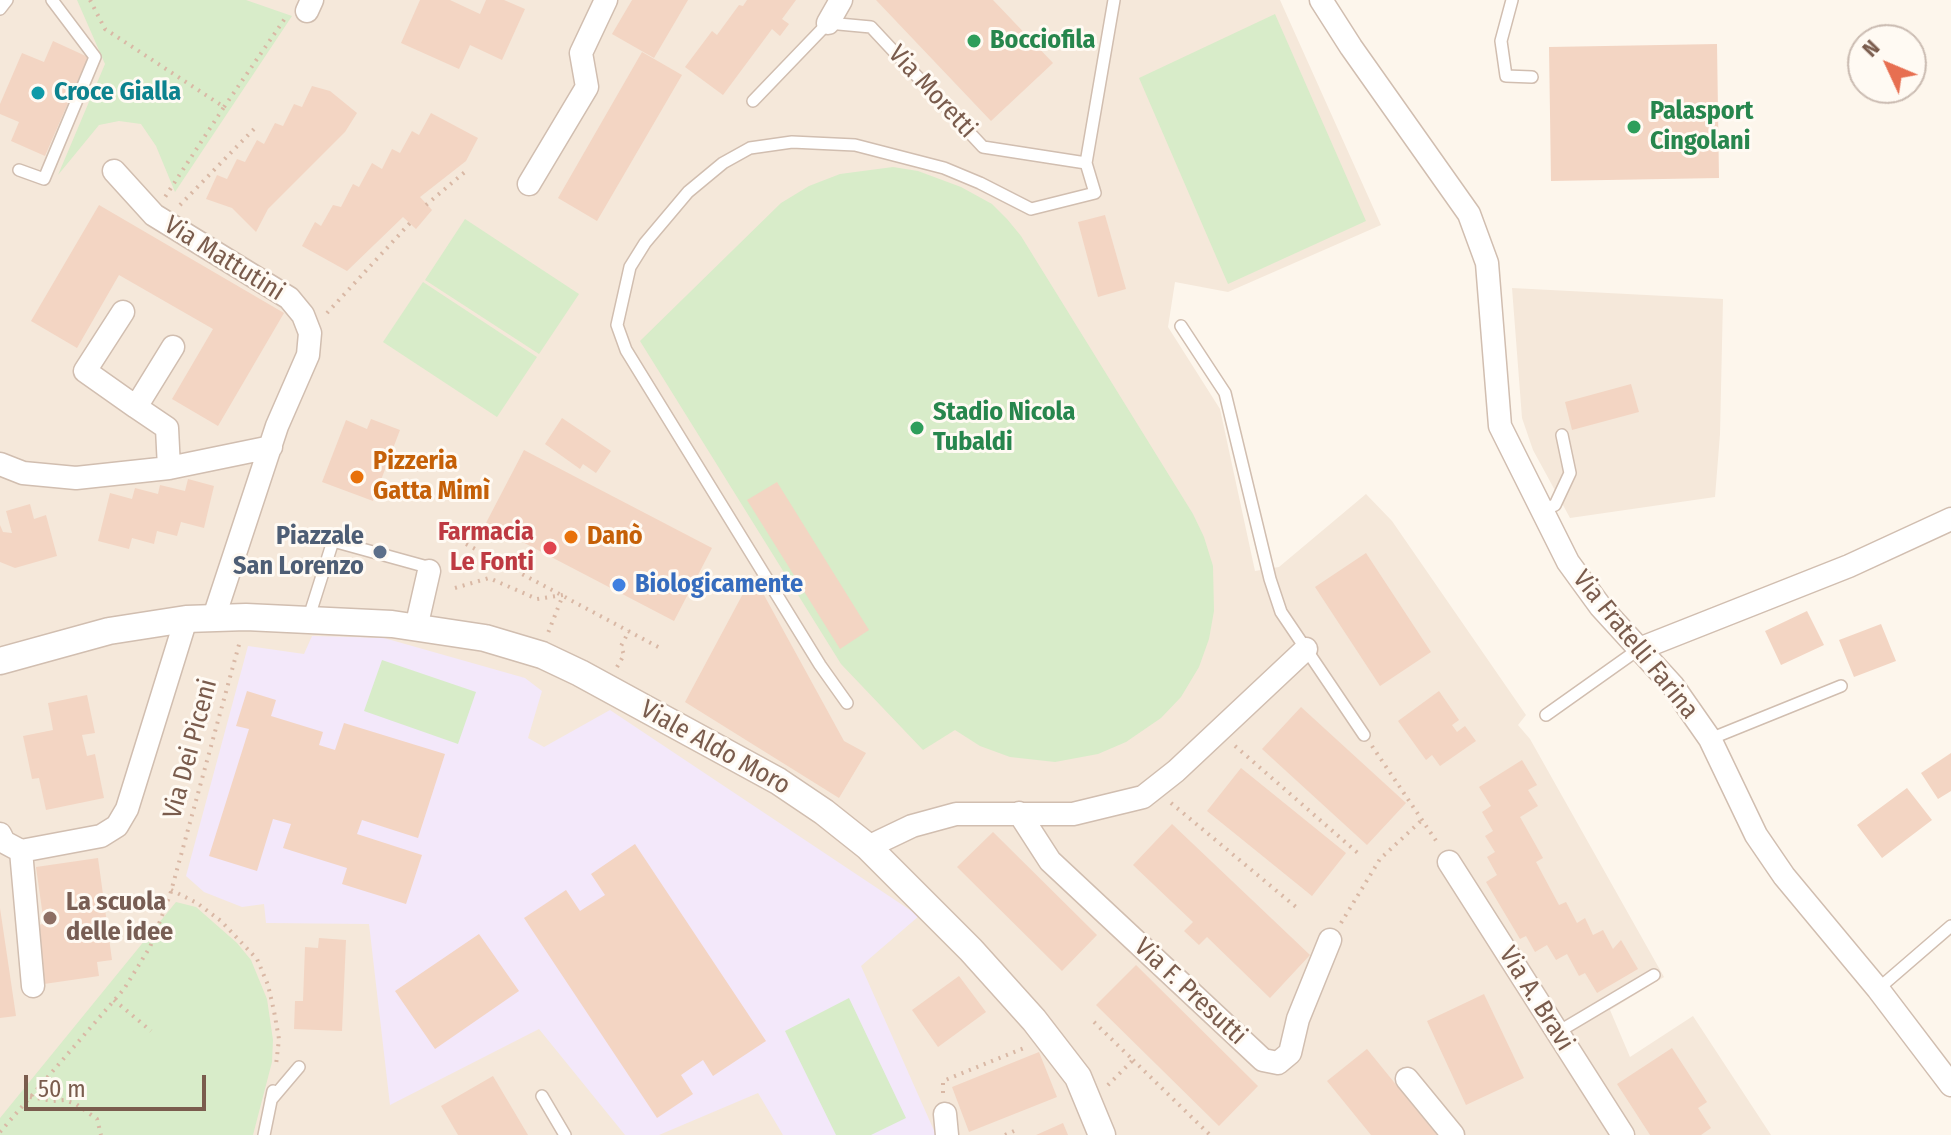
<!DOCTYPE html>
<meta charset="utf-8">
<style>
body{margin:0}
#map{position:relative;width:1951px;height:1135px;overflow:hidden;background:#fdf6ec;font-family:"Fira Sans Condensed",sans-serif}
canvas{display:block}
.north{position:absolute;left:1847px;top:24px;width:80px;height:80px;box-sizing:border-box;background:#fffaf3;border:2px solid #cabbb1;border-radius:50%;rotate:314deg;font-size:22px;font-weight:700;line-height:32px;text-align:center;color:#7a5c4d}
.north::after{content:'';display:block;margin:auto;width:28px;height:36px;background:#e76f51;clip-path:polygon(50% 0,100% 100%,50% 72%,0 100%)}
.scale{position:absolute;left:24px;top:1075px;width:182px;height:36px;box-sizing:border-box;border:4px solid #7a5c4d;border-top:0;padding-left:10px;font-size:24px;line-height:28px;white-space:nowrap;color:#7a5c4d;-webkit-text-stroke:6px #fffaf3;paint-order:stroke}
</style>
<div id="map">
<canvas width="1951" height="1135"></canvas>
<div class="north">N</div>
<div class="scale">50 m</div>
</div>
<script>
const ctx = document.querySelector('canvas').getContext('2d');
ctx.lineJoin = 'round';
function fill(path, color) {
  ctx.fillStyle = color;
  ctx.fill(path, 'evenodd');
}
function toPath(rows) {
  const path = new Path2D();
  for (const r of rows) {
    path.moveTo(r[0], r[1]);
    for (let i = 2; i < r.length; i += 2) path.lineTo(r[i], r[i + 1]);
  }
  return path;
}
function strokePath(path, color, width, dash) {
  ctx.strokeStyle = color;
  ctx.lineWidth = width;
  ctx.lineCap = dash ? 'butt' : 'round';
  ctx.setLineDash(dash || []);
  ctx.stroke(path);
}
function drawText(font, color, halo, rows, align = 'center') {
  ctx.font = font + ' "Fira Sans Condensed",sans-serif';
  ctx.lineWidth = 6;
  ctx.setLineDash([]);
  ctx.textBaseline = 'middle';
  ctx.strokeStyle = halo;
  ctx.fillStyle = color;
  for (const [text, x, y, turn = 0] of rows) {
    ctx.save();
    ctx.translate(x, y);
    ctx.rotate((+turn || 0) * Math.PI / 180);
    ctx.textAlign = isNaN(turn) ? turn : align;
    if (halo) ctx.strokeText(text, 0, 0);
    ctx.fillText(text, 0, 0);
    ctx.restore();
  }
}
const residential = toPath([
 [0,0,1280,0,1381,225,1228,292,1175,282,1168,327,1220,409,1255,571,1279,567,1366,494,1392,521,1526,715,1518,725,1530,739,1664,977,1610,1010,1630,1057,1693,1016,1771,1135,0,1135],
 [1512,288,1723,299,1720,434,1715,497,1570,518,1533,450,1522,418]
]);
const education = toPath([
 [312,636,384,638,525,678,542,691,528,738,544,747,610,710,919,916,861,966,936,1135,783,1135,758,1093,659,1135,625,1135,539,1029,390,1105,369,924,266,923,264,904,242,907,204,892,186,876,248,646,304,654]
]);
const green = toPath([
 [77,0,246,0,292,16,175,192,156,146,141,124,119,121,99,125,58,175,105,64],
 [1275,14,1366,221,1228,284,1139,78],
 [893,167,918,171,961,187,992,204,1007,219,1021,236,1193,514,1204,537,1213,566,1214,611,1209,639,1199,667,1181,697,1161,718,1126,742,1098,754,1055,762,1010,757,980,746,955,730,923,750,841,664,640,341,781,203,809,186,840,174],
 [465,219,579,294,539,354,425,280],
 [423,282,537,357,497,417,383,342],
 [382,660,476,692,458,744,364,711],
 [176,902,196,907,237,943,251,960,267,999,273,1040,272,1062,253,1135,0,1135,0,1118],
 [849,998,906,1118,871,1135,836,1135,785,1031]
]);
const building = toPath([
 [420,0,450,0,480,14,486,0,504,0,525,9,502,60,470,45,459,69,401,43],
 [632,0,688,0,654,58,612,34],
 [747,0,796,0,782,19,789,24,780,36,772,29,723,95,685,67,712,31,717,35,739,5,743,6],
 [876,0,993,0,1053,63,991,121],
 [53,41,88,57,45,156,11,141,19,122,0,114,0,104,22,53,44,62],
 [1717,44,1719,178,1551,181,1549,47],
 [642,52,682,75,597,221,558,198],
 [312,86,330,91,357,113,345,132,268,209,256,232,232,208,206,199,217,175,227,179,237,159,245,162,257,140,264,144,275,123,283,126,294,104,302,107],
 [431,113,478,138,466,161,420,197,432,210,416,229,403,217,347,271,302,246,315,222,321,226,333,205,341,207,353,184,359,187,372,163,382,169,392,149,400,153,412,131,419,135],
 [99,205,284,313,218,426,172,399,213,329,119,275,77,348,31,321],
 [1105,215,1126,289,1098,297,1078,222],
 [1631,384,1639,412,1572,430,1565,402],
 [562,418,611,451,596,473,583,464,580,469,545,444],
 [371,419,400,430,373,501,322,482,346,420,367,429],
 [524,450,712,548,674,621,486,523],
 [188,479,214,486,204,528,181,522,177,536,157,531,154,544,132,538,129,549,98,541,110,493,132,499,135,488,158,494,160,485,185,491],
 [777,482,869,630,840,649,747,500],
 [30,504,34,519,46,515,57,556,15,568,0,562,0,525,3,532,12,533,6,511],
 [1366,553,1431,652,1380,686,1315,587],
 [753,575,844,741,866,753,839,798,685,702],
 [1807,611,1824,645,1781,665,1765,631],
 [1881,624,1896,661,1854,677,1839,640],
 [247,691,276,700,271,716,323,732,319,745,335,750,344,723,445,754,418,838,362,820,357,834,422,855,406,904,342,884,347,868,283,848,291,824,273,819,257,871,209,856,249,729,236,726],
 [1439,691,1459,720,1452,725,1457,732,1465,726,1476,741,1440,766,1432,755,1426,760,1398,721],
 [87,695,95,733,82,735,87,756,95,754,104,798,46,810,39,778,32,779,23,736,53,730,48,703],
 [1301,707,1406,803,1367,845,1262,749],
 [1951,753,1951,791,1938,799,1921,773],
 [1522,760,1537,785,1528,790,1538,806,1520,817,1543,858,1536,862,1559,905,1566,902,1577,923,1585,918,1593,935,1603,930,1613,949,1621,940,1638,969,1597,993,1585,973,1579,976,1567,954,1556,960,1547,945,1535,952,1526,936,1520,939,1486,882,1497,875,1487,857,1495,852,1485,836,1493,831,1482,812,1491,806,1479,787],
 [1241,768,1346,853,1312,896,1207,811],
 [1907,788,1932,820,1882,858,1857,825],
 [1172,824,1310,955,1270,998,1207,937,1199,945,1184,931,1193,922,1133,865],
 [993,832,1097,935,1062,971,957,867],
 [635,844,766,1041,713,1076,703,1060,681,1075,693,1094,657,1118,524,918,566,890,580,911,605,895,591,874],
 [98,858,112,960,97,962,99,976,44,984,36,925,44,924,36,867],
 [0,908,16,1016,0,1018],
 [479,934,519,991,435,1049,395,991],
 [319,938,346,940,342,1031,294,1029,295,1001,303,1001,305,947,318,948],
 [1136,965,1258,1086,1219,1126,1096,1005],
 [959,976,986,1012,938,1047,912,1010],
 [1484,994,1524,1078,1466,1105,1427,1021],
 [1672,1048,1707,1102,1698,1108,1711,1128,1701,1135,1650,1135,1617,1084],
 [1367,1049,1437,1135,1371,1135,1327,1081],
 [1039,1052,1057,1097,969,1132,952,1087],
 [493,1076,528,1135,458,1135,441,1106],
 [1063,1123,1068,1135,1036,1135]
]);
const path = toPath([
 [90,0,105,29,224,107,165,197],
 [224,107,286,17],
 [180,205,254,129],
 [426,205,466,171],
 [327,313,410,223],
 [466,544,660,648],
 [455,588,489,578,537,599,563,595,548,633],
 [617,667,624,655,621,646,629,631],
 [1235,746,1359,854],
 [1372,746,1439,845],
 [1171,803,1296,907],
 [171,890,197,903,221,921,257,959,268,985,274,1011,279,1039,276,1065],
 [1341,923,1380,859,1423,819],
 [114,1000,151,1031],
 [1094,1022,1133,1060,1106,1087],
 [1133,1060,1209,1134],
 [943,1093,943,1081,1024,1048],
 [30,1097,53,1101,64,1100,76,1104,97,1119,101,1135],
 [0,1132,124,989,150,947,170,895,240,641],
 [1005,1135,1014,1131]
]);
const service = toPath([
 [1512,0,1501,41,1506,76,1532,77],
 [0,9,7,0],
 [753,101,828,23,871,27,983,147,1086,163],
 [19,170,44,179,95,57,52,0],
 [1181,326,1225,393,1270,579,1281,612,1364,735],
 [1542,510,1555,505,1570,473,1562,435],
 [308,620,333,541,431,568],
 [847,703,820,665,626,350,617,325,630,267,645,243,688,192,723,163,750,148,792,142,855,145,944,168,980,183,1031,209,1095,193,1086,163,1114,0],
 [1546,715,1639,649],
 [1710,739,1841,686],
 [1878,989,1951,926],
 [1558,1032,1654,975],
 [542,1096,565,1135],
 [271,1100,299,1067],
 [264,1135,273,1091]
]);
const minor = toPath([
 [1321,0,1351,47,1469,214,1487,263,1500,426,1568,562,1600,606,1673,686,1710,739,1756,835,1784,876,1878,989,1951,1085],
 [307,11,312,0],
 [828,23,841,0],
 [114,171,154,215,289,298,303,315,310,333,308,355,277,426,214,617],
 [529,184,587,87,581,53,606,0],
 [123,312,85,371,136,407],
 [0,464,23,473,76,478,169,468,271,447],
 [169,468,167,428,136,407,173,347],
 [416,628,429,571],
 [1639,649,1849,566,1951,519],
 [1019,813,1050,861,1263,1060,1278,1063,1290,1053,1298,1019,1330,940],
 [0,834,4,842,21,851,101,836,117,826,127,809,186,619],
 [868,847,912,826,956,814,1073,814,1143,797,1176,771,1306,649],
 [21,851,33,986],
 [1449,862,1623,1135],
 [1407,1079,1453,1135],
 [945,1114,947,1135]
]);
const tertiary = toPath([
 [0,661,109,631,186,619,246,617,392,624,485,638,542,655,580,673,778,781,824,812,868,847,971,950,1034,1020,1078,1077,1102,1135]
]);
const markers = [
 [974,41,8,"#2e9e5b"],
 [38,93,8,"#0f9aa8"],
 [1634,127,8,"#2e9e5b"],
 [917,428,8,"#2e9e5b"],
 [357,477,8,"#e8710a"],
 [571,537,8,"#e8710a"],
 [550,548,8,"#e0444e"],
 [380,552,8,"#5c6f8a"],
 [619,585,8,"#3f7fe0"],
 [50,918,8,"#8d6e63"]
];
const leisureNames = [
 ["Bocciofila",990,41],
 ["Palasport",1650,112],
 ["Cingolani",1650,142],
 ["Stadio Nicola",933,413],
 ["Tubaldi",933,443]
];
const streetNames = [
 ["Via Moretti",932,92,47],
 ["Via Mattutini",224,259,32],
 ["Via Fratelli Farina",1635,645,51],
 ["Viale Aldo Moro",715,748,29],
 ["Via Dei Piceni",191,749,-75],
 ["Via F. Presutti",1190,992,43],
 ["Via A. Bravi",1536,999,58]
];
const cultureNames = [
 ["Croce Gialla",54,93]
];
const foodNames = [
 ["Pizzeria",373,462],
 ["Gatta Mimì",373,492],
 ["Danò",587,537]
];
const healthNames = [
 ["Farmacia",534,533],
 ["Le Fonti",534,563]
];
const serviceNames = [
 ["Piazzale",364,537],
 ["San Lorenzo",364,567]
];
const shopNames = [
 ["Biologicamente",635,585]
];
const educationNames = [
 ["La scuola",66,903],
 ["delle idee",66,933]
];
fill(residential, '#f5e8da');
fill(education, '#f3e8fa');
fill(green, '#d8ecc9');
fill(building, '#f3d5c3');
strokePath(service, '#d1beb0', 14);
strokePath(minor, '#d1beb0', 25);
strokePath(tertiary, '#d1beb0', 29);
strokePath(path, '#d9b8a5', 4, [2, 6]);
strokePath(service, '#fff', 11);
strokePath(minor, '#fff', 22);
strokePath(tertiary, '#fff', 26);
for (const [x, y, r, color] of markers) {
  const dot = new Path2D();
  dot.arc(x, y, r, 0, 2 * Math.PI);
  ctx.fillStyle = color;
  ctx.fill(dot);
  strokePath(dot, '#fffaf3', 3);
}
drawText('bold 26px', '#27864d', '#fffaf3', leisureNames, 'left');
drawText('26px', '#7a5c4d', '#fffaf3', streetNames);
drawText('bold 26px', '#0d838f', '#fffaf3', cultureNames, 'left');
drawText('bold 26px', '#c56008', '#fffaf3', foodNames, 'left');
drawText('bold 26px', '#be3a42', '#fffaf3', healthNames, 'right');
drawText('bold 26px', '#4e5e75', '#fffaf3', serviceNames, 'right');
drawText('bold 26px', '#366cbe', '#fffaf3', shopNames, 'left');
drawText('bold 26px', '#785e54', '#fffaf3', educationNames, 'left');
</script>
